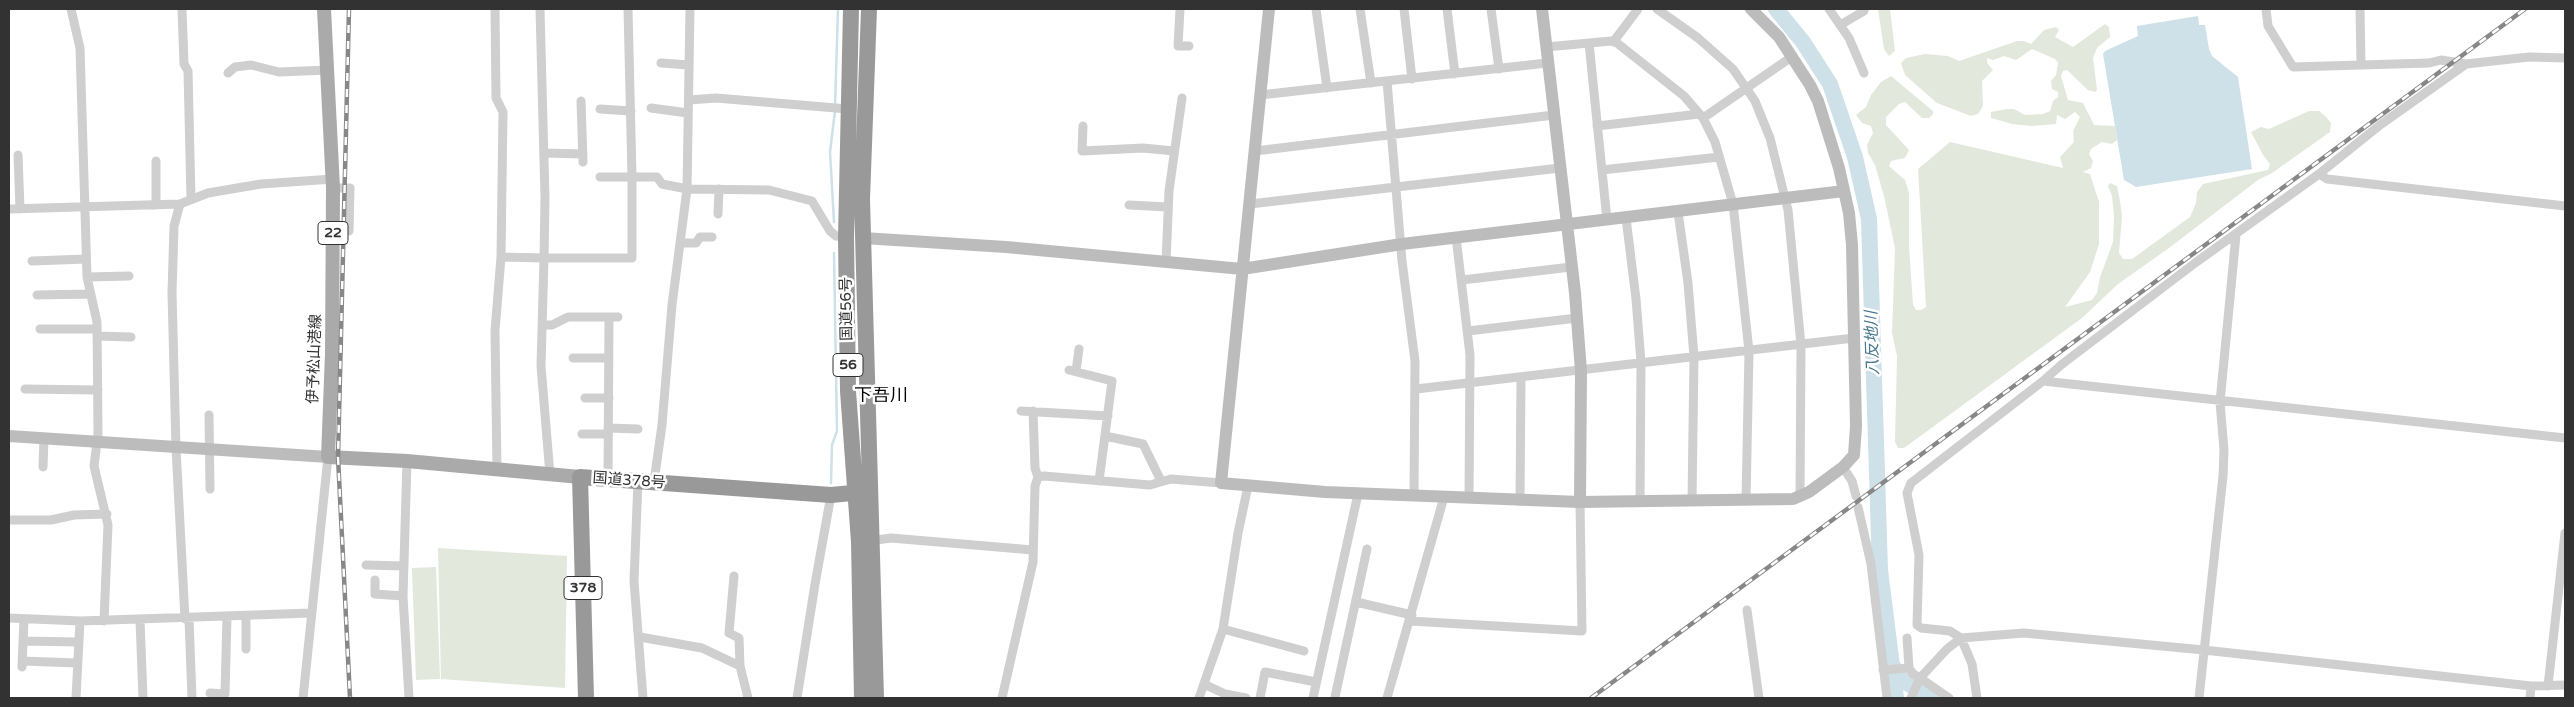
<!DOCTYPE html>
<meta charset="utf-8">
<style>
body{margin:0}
#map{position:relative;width:2574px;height:707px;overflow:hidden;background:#fff;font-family:"Varela Round",sans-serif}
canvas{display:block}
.frame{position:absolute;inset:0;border:10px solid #323232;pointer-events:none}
</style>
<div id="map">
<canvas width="2574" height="707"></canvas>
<div class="frame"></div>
</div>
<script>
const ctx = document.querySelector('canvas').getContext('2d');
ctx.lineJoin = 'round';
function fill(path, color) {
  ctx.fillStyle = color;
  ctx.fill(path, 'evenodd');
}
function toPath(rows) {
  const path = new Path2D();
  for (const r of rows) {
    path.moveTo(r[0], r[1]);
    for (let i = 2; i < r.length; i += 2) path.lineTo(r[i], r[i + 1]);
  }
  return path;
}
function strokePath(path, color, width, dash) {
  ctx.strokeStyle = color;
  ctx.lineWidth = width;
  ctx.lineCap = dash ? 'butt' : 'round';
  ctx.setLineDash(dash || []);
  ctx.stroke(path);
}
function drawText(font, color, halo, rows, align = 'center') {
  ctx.font = font + ' "Varela Round","Noto Sans JP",sans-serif';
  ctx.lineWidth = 5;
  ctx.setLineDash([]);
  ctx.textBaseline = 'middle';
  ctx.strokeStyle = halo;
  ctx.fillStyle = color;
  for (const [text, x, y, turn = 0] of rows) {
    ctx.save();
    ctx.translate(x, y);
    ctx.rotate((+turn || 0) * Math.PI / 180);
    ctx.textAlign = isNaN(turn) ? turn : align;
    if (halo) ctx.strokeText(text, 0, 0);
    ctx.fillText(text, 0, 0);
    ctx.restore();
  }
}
const green = toPath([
 [1878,9,1890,9,1895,51,1889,56,1884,49],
 [2105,24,2109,27,2110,37,2097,48,2093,58,2097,90,2095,92,2088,90,2067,70,2063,71,2061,76,2068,100,2083,103,2094,125,2115,126,2117,140,2112,144,2102,142,2091,149,2089,154,2093,161,2091,168,2083,172,2090,174,2099,202,2099,244,2090,272,2065,307,2092,300,2097,293,2100,277,2113,242,2114,216,2112,196,2108,186,2110,183,2117,186,2120,201,2122,217,2119,253,2123,259,2132,259,2190,217,2196,203,2197,192,2203,184,2268,170,2270,164,2263,155,2251,132,2261,127,2269,129,2309,111,2319,111,2326,117,2331,123,2330,132,2272,173,2258,180,2169,248,2118,284,2082,318,1904,448,1898,448,1895,442,1897,356,1892,333,1895,248,1884,196,1875,165,1868,153,1867,145,1873,133,1871,126,1862,123,1856,115,1866,107,1871,95,1881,82,1891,76,1933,111,1933,114,1929,118,1922,118,1905,102,1899,104,1886,117,1886,125,1909,150,1905,158,1891,161,1889,166,1905,180,1909,193,1909,246,1913,305,1916,310,1921,310,1926,307,1918,169,1950,142,2063,168,2060,157,2074,142,2073,131,2080,117,2075,112,2065,119,2057,115,2056,124,2031,126,2012,124,1991,118,1991,112,2007,109,2014,109,2025,115,2043,114,2050,111,2053,101,2058,97,2058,92,2052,89,2051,81,2056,75,2058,63,2055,59,2032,49,2016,60,2004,56,1993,60,1987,58,1987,63,1993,70,1982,81,1983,106,1978,114,1971,116,1937,103,1905,75,1901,63,1906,58,1925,54,1948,56,1959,61,2017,41,2024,41,2031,44,2044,30,2056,27,2059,30,2055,37,2073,47],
 [438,548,567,556,565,688,441,679],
 [436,567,440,679,416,680,412,568]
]);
const water = toPath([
 [2198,16,2199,25,2205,25,2209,49,2212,56,2238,77,2252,169,2136,187,2124,180,2103,54,2105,51,2138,36,2137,26]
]);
const stream = toPath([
 [835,106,838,9],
 [834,222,830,152,835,111],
 [831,483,832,445,837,431,834,253]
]);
const river = toPath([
 [1776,9,1803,42,1830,84,1855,157,1869,219,1880,570,1896,698],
 [1893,666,1899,678,1931,698]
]);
const street = toPath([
 [71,9,80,48,87,277,97,322,98,434,94,466,108,525,104,621],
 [182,9,184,64,188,71,191,199],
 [495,9,496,98,503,112,501,257,495,331,497,470],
 [1180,9,1178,46,1189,46],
 [1316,9,1327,88],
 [1360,9,1371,83],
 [1404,9,1412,79],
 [1447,9,1455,74],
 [1491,9,1499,69],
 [1657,9,1698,38,1733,69,1755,101,1770,138,1788,210,1801,345,1800,497],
 [1829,9,1849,38,1864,73],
 [2266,9,2268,26,2293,67,2429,63,2441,60,2466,64],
 [2360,9,2361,65],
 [1842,24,1864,11,1864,9],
 [1614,41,1638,9],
 [1589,43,1607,220],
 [1546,47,1611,41,1617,43,1684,96,1703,118,1715,142,1733,204,1749,351,1746,501],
 [661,63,689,65],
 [228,73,235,67,251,65,279,72,328,70],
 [1387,81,1402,261,1415,361,1414,496],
 [1260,95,1547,63],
 [689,100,716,98,848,109],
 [581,101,583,162],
 [651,108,688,113],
 [600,109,631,111],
 [1703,118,1793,56],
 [1083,126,1082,151,1143,148,1174,151],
 [1597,126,1699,114],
 [1255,151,1554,115],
 [544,153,583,154],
 [18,155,20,209],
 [156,161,156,205],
 [1602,170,1719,157],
 [2319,174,2380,125,2466,64,2529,57,2565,58],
 [600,177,632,177,628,9],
 [333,188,350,188,349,231],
 [180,204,174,226,172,293,176,448,185,619],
 [1250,204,1560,168],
 [1129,205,1168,207],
 [9,209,180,204,208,193,261,184,333,179],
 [1678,212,1688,283,1694,357,1692,501],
 [718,214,719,189],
 [1626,218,1636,299,1641,362,1640,501],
 [1456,237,1470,355,1469,498],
 [680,243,696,243,700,237,712,237],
 [501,257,544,258,545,198,540,9],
 [32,261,86,259],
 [1166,262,1169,191,1182,98],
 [87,277,129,276],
 [1462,280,1571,267],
 [37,295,90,294],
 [542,325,552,325,568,317,618,317],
 [40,329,97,329],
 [1468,331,1577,318],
 [97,336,131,337],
 [573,358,609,358],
 [1069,370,1112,381,1099,481],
 [1076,371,1079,349],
 [2043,381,2565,438],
 [25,389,98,390],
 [1416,389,1854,338],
 [585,398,609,398],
 [1021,411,1108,416],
 [1033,411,1035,468,1038,477],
 [209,415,210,489],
 [608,428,638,429],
 [582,434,608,434],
 [1105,436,1143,444,1161,481],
 [407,461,403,596,409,698],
 [43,467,44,438],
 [1843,467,1852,481,1856,496],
 [550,475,541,366,544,258,632,258,632,177,657,177,662,184,687,189,769,190,812,201,830,231,836,236,846,237],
 [608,479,609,317],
 [638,481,634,581,643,698],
 [654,482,662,425,672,305,687,189,690,9],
 [1520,501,1521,378],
 [1858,507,1871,564,1887,698],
 [9,520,51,520,74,515,107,514],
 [869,541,891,538,1033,550],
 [366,565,404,566],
 [734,576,729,633,739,638,740,666],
 [375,580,375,594,403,596],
 [1356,602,1412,615],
 [1747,610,1759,698],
 [246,616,246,649],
 [9,618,80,621,311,613],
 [189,619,192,698],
 [140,620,143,698],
 [1410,621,1582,631,1580,502],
 [1223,629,1304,651],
 [640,637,702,648,740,666,748,698],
 [1907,638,1909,668,1913,674,1920,678,1911,698],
 [23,641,78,642],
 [22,661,77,663],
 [22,667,24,619],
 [1883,670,1909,668],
 [1204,684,1225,694,1246,698],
 [2548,686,2565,533],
 [210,693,225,694,227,617],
 [1335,697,1367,549],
 [76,698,80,621],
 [303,698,328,457],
 [797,698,815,584,831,495],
 [1002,698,1033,562,1035,486,1038,477,1044,476,1150,485,1171,479,1221,483],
 [1199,698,1223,629,1238,533,1248,486],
 [1260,698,1265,672,1316,682],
 [1313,698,1358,494],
 [1387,698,1444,497],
 [1949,698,1920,678,1947,649,1961,638,1950,631,1921,628,1917,625,1919,555,1907,493,1911,483,2043,381,2061,365,2195,263,2319,174,2327,179,2565,206],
 [1977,698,1972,664,1961,638,2024,633,2204,650,2531,686,2565,685],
 [2199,698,2223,476,2224,450,2220,402,2236,235],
 [2530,698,2531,686]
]);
const secondary = toPath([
 [1269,9,1221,483,1325,492,1580,502,1793,499,1809,492,1843,467,1854,455,1856,426,1852,245,1849,213,1839,168,1818,101,1810,85,1779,37,1751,9],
 [1542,9,1575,293,1581,371,1580,502],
 [863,238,1006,247,1242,269,1402,244,1844,191],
 [9,436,328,457]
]);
const primary = toPath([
 [324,9,333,188,332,354,328,457,407,461,580,477]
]);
const highway = toPath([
 [851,9,846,237,848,391,859,542,862,698],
 [869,9,862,199,876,698],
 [586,698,580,477,831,495,863,492]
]);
const rail = toPath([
 [349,9,338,457,350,698],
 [1591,698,2525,9]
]);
const shields = [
 [333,233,30],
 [848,365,30],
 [583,588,38]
];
const shieldNames = [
 ["22",333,233],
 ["56",848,365],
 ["378",583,588]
];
const streetNames = [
 ["国道56号",847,309,-91],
 ["伊予松山港線",315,359,-88],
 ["国道378号",629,481,4]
];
const waterNames = [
 ["八反地川",1873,343,-92]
];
const quarterNames = [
 ["下吾川",881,396]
];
fill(green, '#e3e8dc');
fill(water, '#cee0e8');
strokePath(stream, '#cee0e8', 2.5);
strokePath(river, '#cee0e8', 16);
strokePath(street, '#cfcfcf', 9);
strokePath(secondary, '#bcbcbc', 12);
strokePath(primary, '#aaa', 14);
strokePath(highway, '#999', 16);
strokePath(rail, '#878787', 4.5);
strokePath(rail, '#fff', 2.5, [8]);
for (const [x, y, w] of shields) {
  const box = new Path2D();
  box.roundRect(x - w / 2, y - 11.5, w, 23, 4);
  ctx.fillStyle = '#fff';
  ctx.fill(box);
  strokePath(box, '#323232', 1);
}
drawText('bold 14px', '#323232', null, shieldNames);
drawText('15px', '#323232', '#fff', streetNames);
drawText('italic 16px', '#47778c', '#fff', waterNames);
drawText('18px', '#000', '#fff', quarterNames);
</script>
